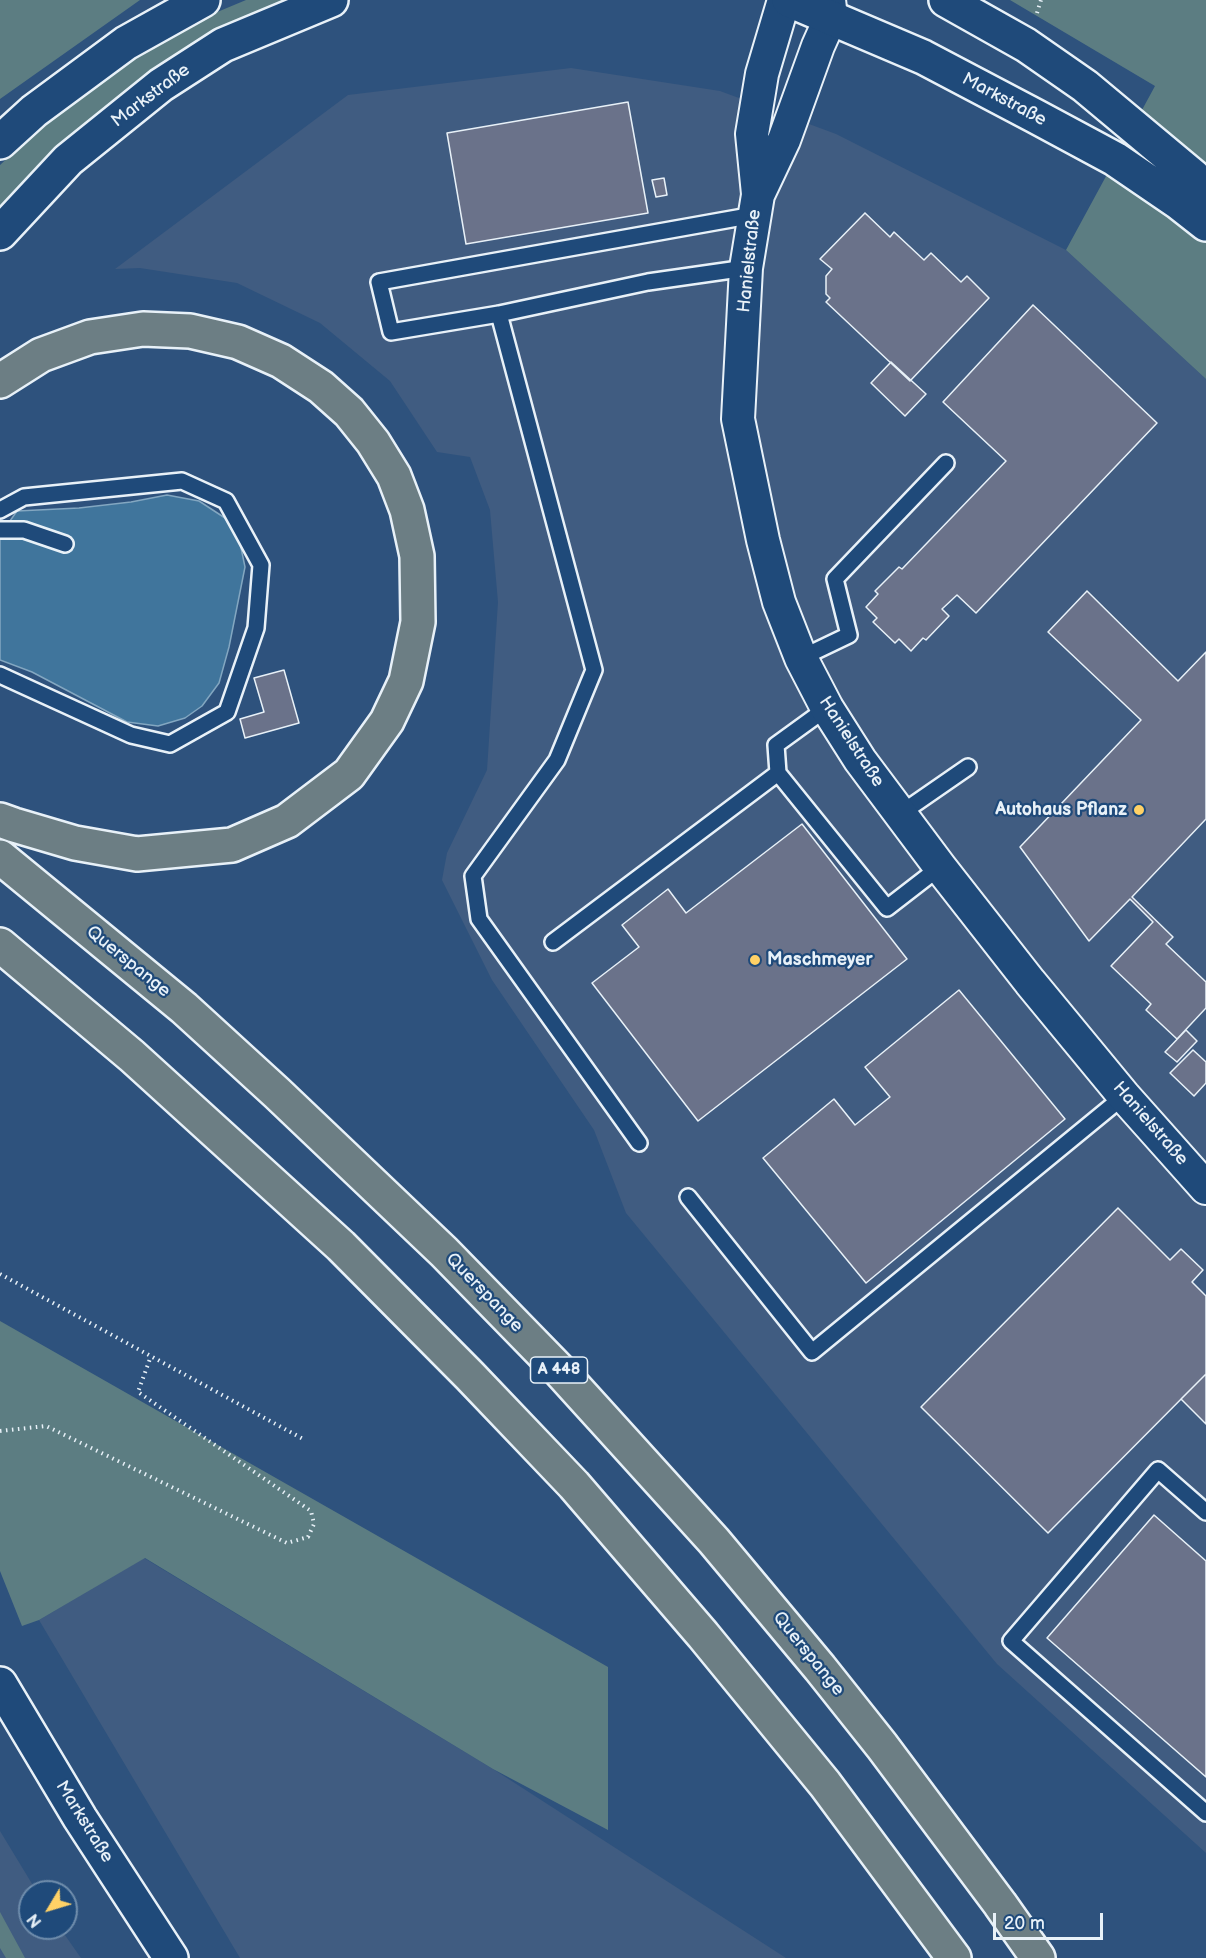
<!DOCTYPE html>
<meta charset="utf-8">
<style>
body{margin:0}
#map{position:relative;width:1206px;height:1958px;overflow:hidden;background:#2e527d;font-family:"Balsamiq Sans",sans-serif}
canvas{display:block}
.north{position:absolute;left:18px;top:1880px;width:60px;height:60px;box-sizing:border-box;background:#1f4a7a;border:2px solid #6f8dac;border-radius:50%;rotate:232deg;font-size:16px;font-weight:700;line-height:24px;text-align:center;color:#e8f1f8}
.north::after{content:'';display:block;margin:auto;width:21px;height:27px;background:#ffd166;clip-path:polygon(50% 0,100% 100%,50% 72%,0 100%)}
.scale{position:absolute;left:993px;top:1913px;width:110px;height:27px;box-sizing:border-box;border:3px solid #e8f1f8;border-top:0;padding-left:8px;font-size:18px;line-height:21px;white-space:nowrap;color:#e8f1f8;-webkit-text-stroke:4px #1f4a7a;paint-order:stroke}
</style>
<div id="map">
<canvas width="1206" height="1958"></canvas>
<div class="north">N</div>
<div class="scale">20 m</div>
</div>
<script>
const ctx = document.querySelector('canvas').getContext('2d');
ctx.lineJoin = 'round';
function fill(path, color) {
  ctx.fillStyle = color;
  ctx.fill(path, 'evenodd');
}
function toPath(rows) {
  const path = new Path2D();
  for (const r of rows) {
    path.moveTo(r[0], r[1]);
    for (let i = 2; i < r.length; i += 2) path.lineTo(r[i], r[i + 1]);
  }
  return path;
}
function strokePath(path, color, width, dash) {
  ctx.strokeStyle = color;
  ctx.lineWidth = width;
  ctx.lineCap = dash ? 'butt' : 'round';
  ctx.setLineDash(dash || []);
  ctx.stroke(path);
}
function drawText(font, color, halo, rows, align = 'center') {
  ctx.font = font + ' "Balsamiq Sans",sans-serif';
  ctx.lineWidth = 4.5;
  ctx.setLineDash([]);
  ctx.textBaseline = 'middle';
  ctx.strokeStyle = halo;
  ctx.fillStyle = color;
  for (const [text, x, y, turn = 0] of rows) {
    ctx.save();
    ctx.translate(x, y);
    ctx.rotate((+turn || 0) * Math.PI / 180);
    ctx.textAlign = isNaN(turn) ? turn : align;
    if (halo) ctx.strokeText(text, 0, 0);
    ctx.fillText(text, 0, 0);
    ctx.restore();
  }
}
const built = toPath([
 [571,68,720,91,836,134,1066,250,1206,379,1206,1853,997,1664,626,1213,594,1130,492,980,442,880,447,853,487,770,498,602,490,510,470,457,437,452,390,381,320,323,237,283,140,268,115,269,348,95],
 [144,1558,493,1769,786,1958,240,1958,39,1620],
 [0,1831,37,1892,30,1892,30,1928,60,1928,81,1958,0,1958]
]);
const green = toPath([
 [0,0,140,0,0,99],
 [246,0,292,0,0,214,0,165,67,103,132,55,191,23],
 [1010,0,1206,0,1206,379,1066,250,1155,86],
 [0,1321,608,1667,608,1830,493,1769,145,1558,39,1620,22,1626,0,1571],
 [0,1912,25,1958,6,1958,0,1948]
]);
const water = toPath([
 [167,495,199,501,225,518,240,543,245,567,229,647,219,683,202,706,185,718,158,726,127,722,32,672,0,660,0,535,17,511,79,508,131,502,167,495]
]);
const building = toPath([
 [628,102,648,213,466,244,447,133,628,102],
 [664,178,667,195,656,197,652,180,664,178],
 [865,213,890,237,894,232,924,260,931,253,961,282,967,276,989,298,910,381,826,302,830,298,826,294,826,276,832,269,820,259,865,213],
 [1033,305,1157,423,976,613,957,595,942,609,949,616,926,640,923,638,911,651,899,639,895,643,873,622,877,618,866,607,878,594,875,591,899,567,902,569,1006,461,943,402,1033,305],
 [891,362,926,394,905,416,871,383,891,362],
 [1087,591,1178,681,1206,652,1206,819,1132,897,1173,937,1166,944,1206,982,1206,1008,1177,1039,1146,1010,1151,1004,1111,966,1153,922,1130,899,1089,941,1020,847,1141,720,1048,632,1087,591],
 [284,670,299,723,245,738,240,719,264,712,254,678,284,670],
 [802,824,907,959,698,1121,592,983,639,947,622,925,668,889,686,913,802,824],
 [959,990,1065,1119,866,1283,763,1158,834,1099,855,1125,890,1097,865,1067,959,990],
 [1186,1030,1197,1041,1177,1062,1165,1052,1186,1030],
 [1193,1050,1206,1062,1206,1083,1194,1096,1170,1073,1193,1050],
 [1118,1208,1170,1260,1181,1249,1203,1270,1192,1282,1206,1296,1206,1374,1048,1533,921,1407,1118,1208],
 [1206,1374,1206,1424,1181,1399,1206,1374],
 [1154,1515,1206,1561,1206,1777,1047,1638,1154,1515]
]);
const path = toPath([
 [1037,13,1041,0],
 [0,1274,305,1440],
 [0,1431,46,1426,287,1543,308,1537,314,1524,311,1511,138,1392,151,1356]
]);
const service = toPath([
 [499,314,391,332,379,282,754,215],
 [0,510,24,497,182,481,226,501,261,565,256,628,227,712,170,744,131,735,0,675],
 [0,530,24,530,65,544],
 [801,658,849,635,835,579,946,463],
 [778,773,887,908,940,867],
 [900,814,968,767],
 [553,942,778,773,776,745,827,708],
 [639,1143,479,919,473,876,557,760,594,670,499,314,648,282,746,268],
 [688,1197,812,1352,1124,1096],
 [1206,1512,1158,1470,1011,1641,1206,1813]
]);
const minor = toPath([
 [829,0,831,17,818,46,784,140,758,195,746,268,738,419,763,540,779,602,801,658,827,708,860,760,940,867,1030,982,1124,1096,1206,1188],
 [758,194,752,134,762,74,784,0]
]);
const secondary = toPath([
 [789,0,923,57,1035,116,1115,159,1178,202,1206,224],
 [946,0,1026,45,1085,86,1194,177,1206,190],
 [0,142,34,111,126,43,203,0],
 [0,233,68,160,161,85,223,45,331,0],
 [0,1684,80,1818,171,1958]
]);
const motorway = toPath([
 [0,381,41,355,90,337,143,329,190,331,238,342,281,361,321,387,349,412,373,442,394,476,407,510,417,556,418,622,406,681,387,721,349,774,287,821,232,845,137,854,75,843,14,825,0,820],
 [0,857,184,1008,277,1093,444,1252,559,1370,714,1541,820,1668,882,1746,1000,1904,1038,1958],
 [0,945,132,1056,341,1246,470,1376,574,1485,703,1635,825,1784,954,1958]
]);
const markers = [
 [1139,810,6,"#ffd166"],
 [755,960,6,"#ffd166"]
];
const shields = [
 [559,1370,57]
];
const shieldNames = [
 ["A 448",559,1370]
];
const streetNames = [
 ["Markstraße",151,96,-37],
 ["Markstraße",1004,100,28],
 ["Hanielstraße",750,261,-84],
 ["Hanielstraße",851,742,57],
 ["Querspange",128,962,39],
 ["Hanielstraße",1150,1124,49],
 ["Querspange",484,1293,46],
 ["Querspange",808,1654,51],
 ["Markstraße",84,1822,58]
];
const poiNames = [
 ["Autohaus Pflanz",1127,810],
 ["Maschmeyer",767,960,"left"]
];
fill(built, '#405c81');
fill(green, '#5c7d82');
fill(water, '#40759c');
strokePath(water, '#83a7c1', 1.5);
fill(building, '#6a728a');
strokePath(building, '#e8f1f8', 1.5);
strokePath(service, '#e8f1f8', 20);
strokePath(minor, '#e8f1f8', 36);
strokePath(secondary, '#e8f1f8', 38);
strokePath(motorway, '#e8f1f8', 38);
strokePath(path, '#e8f1f8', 4, [1.5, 4.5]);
strokePath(service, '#1f4a7a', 15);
strokePath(minor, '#1f4a7a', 32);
strokePath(secondary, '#1f4a7a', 33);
strokePath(motorway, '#6c7e84', 33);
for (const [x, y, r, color] of markers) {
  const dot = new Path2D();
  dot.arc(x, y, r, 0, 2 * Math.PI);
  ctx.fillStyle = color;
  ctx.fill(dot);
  strokePath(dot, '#1f4a7a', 2);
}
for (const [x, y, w] of shields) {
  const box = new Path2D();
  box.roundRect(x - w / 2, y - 13, w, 26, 4.5);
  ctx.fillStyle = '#1f4a7a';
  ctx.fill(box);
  strokePath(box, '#e8f1f8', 1.5);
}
drawText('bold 16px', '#e8f1f8', null, shieldNames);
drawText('18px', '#e8f1f8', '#1f4a7a', streetNames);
drawText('bold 18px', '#e8f1f8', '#1f4a7a', poiNames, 'right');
</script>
